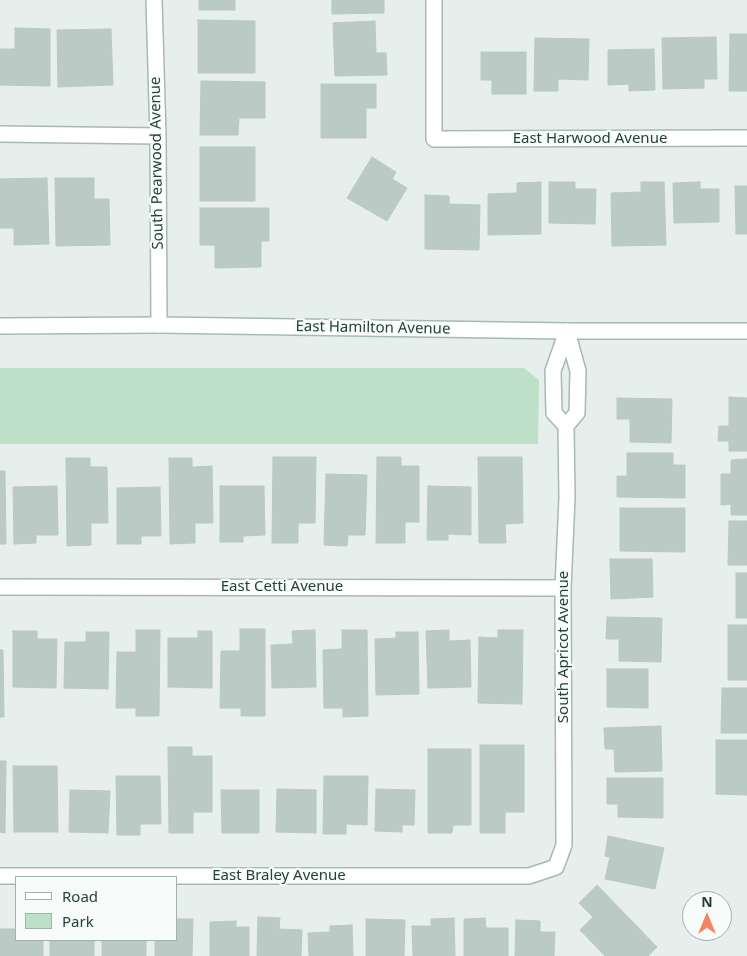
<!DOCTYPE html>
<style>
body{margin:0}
#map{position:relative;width:747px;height:956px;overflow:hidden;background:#e6efeb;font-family:"Noto Sans",sans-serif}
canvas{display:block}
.legend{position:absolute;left:15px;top:876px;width:162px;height:65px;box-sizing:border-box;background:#f7fbf9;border:1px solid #a3b1ad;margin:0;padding:6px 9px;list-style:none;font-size:15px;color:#24423a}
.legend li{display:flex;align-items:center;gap:10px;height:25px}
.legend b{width:25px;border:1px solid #a3b1ad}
.north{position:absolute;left:682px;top:891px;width:50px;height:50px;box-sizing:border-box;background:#f7fbf9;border:1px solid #a3b1ad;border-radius:50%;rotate:0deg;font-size:14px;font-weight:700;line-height:20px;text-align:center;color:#24423a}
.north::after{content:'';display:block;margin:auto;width:18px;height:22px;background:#f4845f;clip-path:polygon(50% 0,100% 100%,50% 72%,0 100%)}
</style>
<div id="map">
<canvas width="747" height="956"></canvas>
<ul class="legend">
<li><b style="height:6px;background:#fff"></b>Road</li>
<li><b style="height:14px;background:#bfe0c8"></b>Park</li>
</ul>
<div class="north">N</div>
</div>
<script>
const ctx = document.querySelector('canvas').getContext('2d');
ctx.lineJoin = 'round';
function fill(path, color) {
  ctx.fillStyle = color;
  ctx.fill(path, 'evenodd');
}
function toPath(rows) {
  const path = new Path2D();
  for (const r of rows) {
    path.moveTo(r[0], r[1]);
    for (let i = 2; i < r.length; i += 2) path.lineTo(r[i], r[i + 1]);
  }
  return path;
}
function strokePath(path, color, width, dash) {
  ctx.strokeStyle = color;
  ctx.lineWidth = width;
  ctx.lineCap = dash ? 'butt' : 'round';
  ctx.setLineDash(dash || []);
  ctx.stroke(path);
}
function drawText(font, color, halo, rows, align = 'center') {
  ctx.font = font + ' "Noto Sans",sans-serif';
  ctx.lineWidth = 4.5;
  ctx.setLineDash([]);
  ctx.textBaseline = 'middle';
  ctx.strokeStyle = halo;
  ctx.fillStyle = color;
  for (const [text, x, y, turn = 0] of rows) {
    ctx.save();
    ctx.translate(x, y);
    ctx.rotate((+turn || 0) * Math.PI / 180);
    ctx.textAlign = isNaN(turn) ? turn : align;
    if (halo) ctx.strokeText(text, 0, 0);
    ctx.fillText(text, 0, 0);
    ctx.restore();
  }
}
const green = toPath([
 [0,368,524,368,539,380,538,444,0,444]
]);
const building = toPath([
 [199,0,235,0,235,10,199,10,199,0],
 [332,0,384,0,384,13,332,14,332,0],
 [198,20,255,21,255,73,198,73,198,20],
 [375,21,376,53,386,53,387,75,335,76,333,23,375,21],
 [15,28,50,29,50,86,0,85,0,49,15,49,15,28],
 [111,29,113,85,58,87,57,30,111,29],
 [730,34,747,34,747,91,729,91,730,34],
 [716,37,717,79,704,79,704,88,663,89,662,38,716,37],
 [535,38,589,39,588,80,558,79,558,91,534,91,535,38],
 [654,49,655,90,629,91,629,84,608,85,608,50,654,49],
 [481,52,526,52,526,94,492,94,492,80,481,80,481,52],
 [201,81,265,82,265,118,239,118,238,135,200,135,201,81],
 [321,84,376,84,376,108,366,108,366,138,321,138,321,84],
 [200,147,255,147,255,201,200,201,200,147],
 [372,157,396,172,392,179,407,188,387,221,347,198,372,157],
 [47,178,49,244,14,245,14,228,0,228,0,179,47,178],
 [55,178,94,178,94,199,109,199,110,245,56,246,55,178],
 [541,182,541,234,488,235,488,194,517,193,517,183,541,182],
 [549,182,575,182,575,189,596,189,595,224,549,223,549,182],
 [641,182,664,182,666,245,612,246,611,193,641,192,641,182],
 [700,182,700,189,719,189,719,222,674,223,673,183,700,182],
 [735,186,747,186,747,234,736,234,735,186],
 [425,195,449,196,449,204,480,205,479,250,425,249,425,195],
 [200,208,269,208,269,241,261,241,261,267,215,268,215,245,200,245,200,208],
 [729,397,747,398,747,451,729,451,729,441,718,441,719,426,729,426,729,397],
 [617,398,672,399,671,443,630,442,630,419,617,419,617,398],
 [627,453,673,453,673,465,685,465,685,498,617,497,617,476,627,476,627,453],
 [273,457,316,457,315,523,298,523,298,543,272,543,273,457],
 [377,457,401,457,401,466,419,466,419,522,405,522,405,543,376,543,377,457],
 [478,457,522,457,523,523,505,524,506,543,479,543,478,457],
 [66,458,90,458,90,467,107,467,108,523,91,523,91,545,67,546,66,458],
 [169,458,192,458,192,467,212,466,213,523,195,523,195,543,170,544,169,458],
 [747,459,747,515,731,515,731,504,721,505,721,474,731,474,731,460,747,459],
 [0,471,5,471,6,544,0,544,0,471],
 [326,474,367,475,365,535,348,535,347,546,324,545,326,474],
 [57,486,58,535,36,535,36,543,14,544,13,487,57,486],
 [220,486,264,486,265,535,243,536,243,542,220,542,220,486],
 [428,486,471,487,471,535,448,534,448,540,427,540,428,486],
 [160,487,161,536,141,536,141,544,117,544,117,488,160,487],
 [620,508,685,508,685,552,620,551,620,508],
 [729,521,747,521,747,565,728,565,729,521],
 [610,559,652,559,653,597,611,599,610,559],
 [736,573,747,573,747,618,736,618,736,573],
 [607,617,662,618,661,662,619,661,619,639,606,639,607,617],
 [728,625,747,625,747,680,728,680,728,625],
 [240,629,265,629,265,716,241,716,241,708,220,708,221,651,240,651,240,629],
 [136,630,160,630,159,716,136,716,136,708,116,708,117,652,136,652,136,630],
 [315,630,316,687,272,688,271,645,293,644,292,631,315,630],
 [342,630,367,630,368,716,343,717,343,708,324,708,323,650,342,649,342,630],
 [449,630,449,641,470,640,471,687,428,688,426,631,449,630],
 [498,630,523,630,522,704,478,703,479,637,498,638,498,630],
 [13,631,37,631,37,639,57,639,56,688,13,687,13,631],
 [198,631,212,631,212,688,168,687,168,638,198,638,198,631],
 [86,632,109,632,108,689,64,688,65,642,86,642,86,632],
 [396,632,418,632,419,694,376,695,375,639,396,638,396,632],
 [0,650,3,650,4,717,0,717,0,650],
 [607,669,648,669,648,708,607,707,607,669],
 [722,688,747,688,747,733,721,733,722,688],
 [661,726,662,771,615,772,614,749,605,749,604,728,661,726],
 [716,740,747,740,747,795,716,794,716,740],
 [480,745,524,745,524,812,505,812,505,833,480,833,480,745],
 [168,747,192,747,192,756,212,756,212,812,193,812,193,833,169,833,168,747],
 [428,749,471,749,471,825,453,825,452,833,428,833,428,749],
 [0,761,6,761,5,833,0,832,0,761],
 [13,766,57,766,58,832,14,832,13,766],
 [116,776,160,776,161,824,140,824,140,835,117,835,116,776],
 [324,776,368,776,367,825,346,824,346,834,323,834,324,776],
 [607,778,663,778,663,818,618,817,618,804,607,804,607,778],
 [277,789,316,790,316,833,276,832,277,789],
 [376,789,415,790,414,825,402,825,402,832,375,831,376,789],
 [70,790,110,791,108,833,69,832,70,790],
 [221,790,259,790,259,833,222,833,221,790],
 [608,836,664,848,655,889,605,879,610,857,605,856,608,836],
 [597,885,657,947,648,956,605,956,580,930,593,917,579,903,597,885],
 [258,917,280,918,279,929,302,930,301,956,257,956,258,917],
 [454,918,455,956,413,956,412,926,431,926,431,919,454,918],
 [485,918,486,928,508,928,508,956,464,956,464,919,485,918],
 [176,919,193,919,192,956,155,956,155,940,176,940,176,919],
 [366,919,405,920,404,956,366,956,366,919],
 [516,920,540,921,540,932,555,932,554,956,515,956,516,920],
 [236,921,236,927,249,927,249,956,210,956,210,922,236,921],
 [352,925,353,956,309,956,308,933,330,932,330,926,352,925],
 [0,929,16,929,16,940,43,940,43,956,0,956,0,929],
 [50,940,94,940,94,956,50,956,50,940],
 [102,940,146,940,146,956,102,956,102,940]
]);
const street = toPath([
 [154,0,158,136,159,325],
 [434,0,434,139,747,138],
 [0,134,158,136],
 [566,426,577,413,578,371,567,331],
 [0,587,563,588],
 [0,876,529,876,556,867,564,845,563,588,567,498,566,426,554,413,553,371,567,331]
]);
const secondary = toPath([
 [0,326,159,325,567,331,747,331]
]);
const streetNames = [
 ["East Harwood Avenue",590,139],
 ["South Pearwood Avenue",157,163,-91],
 ["East Hamilton Avenue",373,328,1],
 ["East Cetti Avenue",282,587],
 ["South Apricot Avenue",564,647,-90],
 ["East Braley Avenue",279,876]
];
fill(green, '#bfe0c8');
fill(building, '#bbcac4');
strokePath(building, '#b8c9c2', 1);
strokePath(street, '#a8b8b2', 18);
strokePath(secondary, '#a4bbb3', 18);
strokePath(street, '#fff', 15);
strokePath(secondary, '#fff', 15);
drawText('15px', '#24423a', '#f7fbf9', streetNames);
</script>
